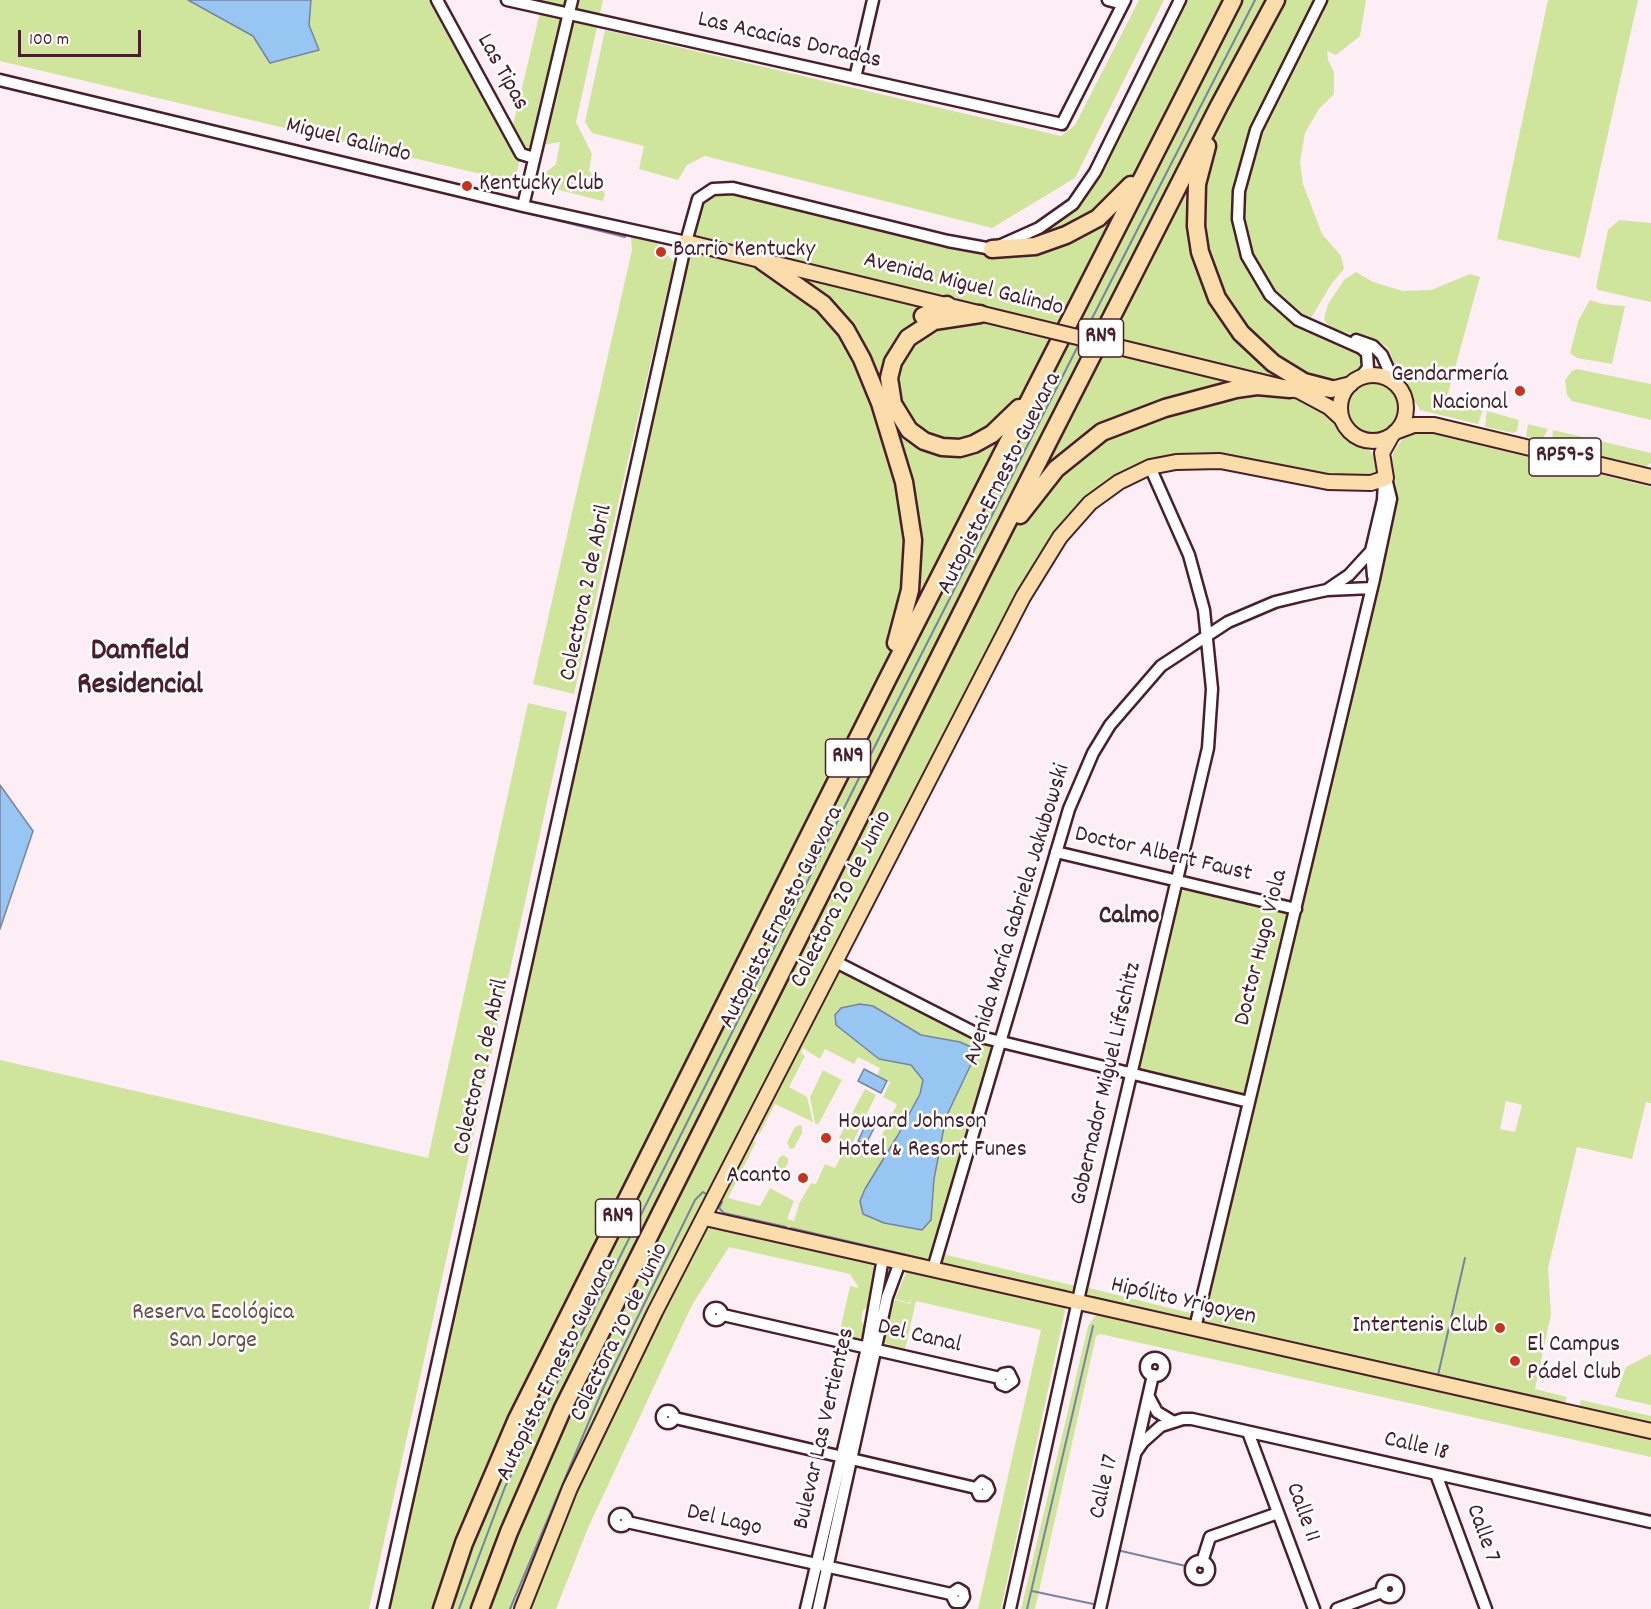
<!DOCTYPE html>
<meta charset="utf-8">
<style>
body{margin:0}
#map{position:relative;width:1651px;height:1609px;overflow:hidden;background:#fdeef6;font-family:Dekko,sans-serif}
canvas{display:block}
.scale{position:absolute;left:18px;top:30px;width:123px;height:27px;box-sizing:border-box;border:3px solid #4a1f2b;border-top:0;padding-left:8px;font-size:18px;line-height:21px;white-space:nowrap;color:#4a1f2b;-webkit-text-stroke:4px #fff;paint-order:stroke}
</style>
<div id="map">
<canvas width="1651" height="1609"></canvas>
<div class="scale">100 m</div>
</div>
<script>
const ctx = document.querySelector('canvas').getContext('2d');
ctx.lineJoin = 'round';
function fill(path, color) {
  ctx.fillStyle = color;
  ctx.fill(path, 'evenodd');
}
function toPath(rows) {
  const path = new Path2D();
  for (const r of rows) {
    if (r.length === 3) {
      path.moveTo(r[0] + r[2], r[1]);
      path.arc(r[0], r[1], r[2], 0, 2 * Math.PI);
      continue;
    }
    path.moveTo(r[0], r[1]);
    for (let i = 2; i < r.length; i += 2) path.lineTo(r[i], r[i + 1]);
  }
  return path;
}
function strokePath(path, color, width, dash) {
  ctx.strokeStyle = color;
  ctx.lineWidth = width;
  ctx.lineCap = dash ? 'butt' : 'round';
  ctx.setLineDash(dash || []);
  ctx.stroke(path);
}
function drawText(font, color, halo, rows, align = 'center') {
  ctx.font = font + ' Dekko,sans-serif';
  ctx.lineWidth = 5;
  ctx.setLineDash([]);
  ctx.textBaseline = 'middle';
  ctx.strokeStyle = halo;
  ctx.fillStyle = color;
  for (const [text, x, y, turn = 0] of rows) {
    ctx.save();
    ctx.translate(x, y);
    ctx.rotate((+turn || 0) * Math.PI / 180);
    ctx.textAlign = isNaN(turn) ? turn : align;
    if (halo) ctx.strokeText(text, 0, 0);
    ctx.fillText(text, 0, 0);
    ctx.restore();
  }
}
const green = toPath([
 [0,0,437,0,521,154,515,182,0,61],
 [543,0,603,0,576,122,592,154,589,170,605,194,603,201,543,186,545,173,556,164,560,142,525,148,513,125],
 [1139,0,1164,0,1075,178,992,228,705,156,687,165,678,180,639,169,644,146,592,133,585,122,605,30,1061,136,1075,125],
 [1180,0,1321,0,1244,164,1241,237,1282,307,1352,344,1369,361,1345,391,1340,409,1345,426,1372,453,1382,473,1371,483,1198,460,1119,482,1060,537,655,1312,522,1609,383,1609,698,199,723,187,992,249,1073,204],
 [1328,0,1366,0,1360,36,1336,55,1327,51,1328,60,1334,72,1334,94,1319,109,1305,133,1300,162,1303,184,1322,234,1341,256,1344,269,1332,283,1311,318,1297,313,1278,297,1260,274,1250,254,1245,233,1244,205,1253,156,1266,120],
 [1548,0,1638,0,1580,258,1497,239],
 [1619,220,1651,223,1651,302,1598,290,1596,287,1608,230],
 [631,237,656,242,660,247,655,251,661,258,666,254,674,262,574,694,533,684,632,250],
 [1356,272,1373,282,1403,291,1431,290,1470,274,1480,277,1447,397,1483,409,1478,424,1420,410,1398,373,1388,348,1380,342,1334,329,1326,323,1324,318,1328,304,1344,280],
 [1590,300,1602,304,1625,306,1612,364,1577,358,1570,353,1579,319],
 [1577,369,1651,384,1651,420,1572,401,1567,395,1565,380,1572,371],
 [1372,408,26],
 [1487,411,1519,420,1517,431,1514,433,1485,427],
 [1528,424,1548,429,1542,440,1526,437],
 [1553,430,1651,453,1651,463,1644,468,1552,444],
 [1409,431,1429,431,1429,433,1651,487,1651,1103,1646,1102,1632,1159,1577,1147,1548,1268,1551,1314,1535,1389,1567,1397,1564,1405,1201,1323,1398,501,1392,458,1395,449],
 [1506,1101,1522,1105,1515,1132,1500,1129],
 [528,703,567,712,369,1609,0,1609,0,1060,428,1158],
 [1186,888,1283,911,1289,916,1246,1092,1243,1094,1147,1073,1142,1071,1138,1064,1177,897],
 [839,969,986,1043,991,1048,932,1256,925,1262,724,1217,718,1210,719,1202,750,1140,756,1142,728,1198,760,1206,770,1188,794,1201,787,1219,794,1221,799,1204,811,1183,816,1184,825,1164,835,1168,847,1145,838,1140,865,1089,876,1095,850,1148,871,1158,897,1104,883,1097,890,1082,877,1075,880,1068,858,1057,854,1064,825,1049,820,1059,803,1048,801,1053,805,1056,789,1087,807,1097,813,1122,775,1104,760,1133,755,1131],
 [823,1070,842,1080,818,1125,815,1123,810,1097],
 [799,1125,802,1126,802,1133,794,1148,790,1149,787,1143,794,1128],
 [783,1155,788,1158,788,1163,780,1178,775,1180,770,1176,780,1157],
 [710,1225,871,1259,877,1278,874,1302,863,1310,861,1321,864,1324,868,1322,866,1332,863,1337,857,1339,839,1335,850,1286,859,1288,850,1274,729,1247,692,1305,588,1528,556,1609,528,1609,577,1485,652,1329,703,1232],
 [943,1254,1075,1286,1074,1290,1065,1293,947,1267,942,1262],
 [908,1268,1066,1306,1001,1609,978,1609,1041,1330,916,1301,905,1349,887,1344,881,1341,895,1300,910,1304,911,1299,909,1303,895,1299],
 [1085,1287,1194,1314,1193,1318,1184,1321,1086,1298],
 [1102,1313,1651,1435,1651,1457,1100,1334,1096,1336,1035,1609,1021,1609,1088,1326,1095,1316],
 [1651,1354,1651,1405,1615,1397,1626,1367],
 [1581,1400,1651,1416,1651,1426,1579,1408]
]);
const water = toPath([
 [188,0,311,0,309,25,319,50,270,63,253,36,188,0],
 [0,785,33,831,0,929,0,785],
 [860,1004,873,1006,921,1035,960,1042,971,1047,975,1056,946,1117,934,1179,931,1220,922,1230,884,1223,863,1214,860,1201,865,1189,898,1135,920,1094,923,1080,911,1065,879,1059,836,1025,835,1015,841,1008,860,1004],
 [864,1069,887,1081,881,1093,858,1081,864,1069],
 [868,1120,876,1124,866,1144,858,1141,868,1120]
]);
const stream = toPath([
 [0,87,334,166],
 [392,180,625,237],
 [1084,334,1255,0],
 [722,1202,719,1208,724,1213,786,1227],
 [791,1228,924,1259],
 [948,1265,1066,1291],
 [1093,1297,1183,1318],
 [1209,1324,1560,1402],
 [1438,1375,1465,1258],
 [1584,1408,1651,1423],
 [1117,1550,1190,1567],
 [1032,1591,1098,1605],
 [459,1609,505,1487,888,720,1080,342],
 [510,1609,604,1386,695,1200,703,1192,709,1196],
 [1027,1609,1093,1326]
]);
const minor = toPath([
 [437,0,521,154,534,158],
 [507,0,1062,124,1125,0],
 [1108,0,1123,4],
 [1321,0,1256,130,1239,191,1238,219,1247,256,1270,295,1298,320,1361,348,1367,353,1368,368,1359,379],
 [855,78,873,0],
 [0,80,523,206,686,242],
 [523,206,572,0],
 [1356,340,1373,346,1382,355,1395,384],
 [1373,576,1371,551,1383,500,1384,480],
 [1327,590,1349,575,1371,551],
 [1056,852,1296,909],
 [836,962,985,1038,1249,1102],
 [933,1269,1069,809,1093,753,1110,725,1161,666,1228,622,1275,602,1304,595,1327,590,1372,588],
 [716,1314,6],
 [723,1315,1000,1378,1001,1384,1006,1386,1013,1381,1009,1373,1003,1374,1000,1378],
 [1195,1328,1374,579,1391,499,1386,478],
 [1155,1367,9],
 [1149,1397,1157,1412,1172,1421],
 [668,1417,6],
 [675,1418,976,1488,979,1495,985,1495,989,1490,987,1485,982,1482,976,1488],
 [1248,1432,1314,1609],
 [1136,1452,1143,1442,1161,1426,1183,1419,1192,1419,1651,1522],
 [1436,1474,1486,1609],
 [621,1520,6],
 [627,1522,951,1594,955,1602,961,1602,964,1597,963,1592,958,1589,951,1594],
 [1200,1570,9],
 [1202,1562,1210,1537,1278,1513],
 [1390,1589,8],
 [383,1609,686,242,698,199,713,189,733,188,948,241,992,249,1039,228,1073,204,1095,172,1180,0],
 [806,1609,867,1348,883,1258],
 [818,1609,887,1297,900,1262],
 [1010,1609,1081,1287,1208,748,1212,689,1204,610,1189,555,1150,467],
 [1100,1609,1153,1375],
 [1337,1609,1382,1592]
]);
const major = toPath([
 [686,242,1028,325],
 [1143,353,1299,391,1331,389,1351,384],
 [1373,408,33],
 [1301,392,1329,407,1341,418],
 [1395,432,1414,425,1434,425,1651,477],
 [705,1218,1651,1431],
 [522,1609,570,1488,655,1312,1023,597,1060,537,1090,503,1119,482,1150,467,1176,462,1220,461,1328,482,1371,483,1386,478,1382,453,1392,435]
]);
const highway = toPath([
 [1207,146,1197,184,1196,226,1200,252,1217,298,1241,333,1273,363,1304,382,1331,389],
 [992,249,1035,246,1066,235,1098,218,1131,185],
 [762,261,823,304,846,330,862,359,880,403,904,482,913,540,910,590,896,643],
 [980,314,934,321,908,338,893,362,889,378,893,404,909,430,924,441,942,447,960,448,974,444,992,434,1019,408],
 [923,316,947,305],
 [1020,515,1056,469,1102,432,1165,408,1236,389,1257,386,1290,389],
 [442,1609,464,1543,517,1419,886,682,1233,0],
 [480,1609,509,1532,563,1408,983,570,1219,106,1276,0]
]);
const majorBridge = toPath([
 [1028,325,1143,353]
]);
const markers = [
 [467,186,6,"#c8321e"],
 [661,252,6,"#c8321e"],
 [1520,391,6,"#c8321e"],
 [826,1138,6,"#c8321e"],
 [803,1178,6,"#c8321e"],
 [1500,1328,6,"#c8321e"],
 [1515,1361,6,"#c8321e"]
];
const shields = [
 [1101,338,45],
 [1565,457,72],
 [848,758,45],
 [618,1218,45]
];
const shieldNames = [
 ["RN9",1101,338],
 ["RP59-S",1565,457],
 ["RN9",848,758],
 ["RN9",618,1218]
];
const streetNames = [
 ["Las Acacias Doradas",789,42,13],
 ["Las Tipas",501,73,61],
 ["Miguel Galindo",348,142,14],
 ["Avenida Miguel Galindo",963,286,14],
 ["Autopista Ernesto Guevara",1001,484,-63],
 ["Colectora 2 de Abril",588,593,-78],
 ["Doctor Albert Faust",1163,856,13],
 ["Colectora 20 de Junio",843,900,-63],
 ["Avenida María Gabriela Jakubowski",1019,915,-73],
 ["Autopista Ernesto Guevara",783,918,-63],
 ["Doctor Hugo Viola",1263,948,-76],
 ["Colectora 2 de Abril",483,1067,-77],
 ["Gobernador Miguel Lifschitz",1108,1084,-77],
 ["Hipólito Yrigoyen",1183,1303,13],
 ["Colectora 20 de Junio",621,1333,-64],
 ["Del Canal",919,1338,13],
 ["Autopista Ernesto Guevara",558,1370,-64],
 ["Bulevar Las Vertientes",826,1429,-77],
 ["Calle 18",1416,1448,13],
 ["Calle 17",1106,1487,-77],
 ["Calle 11",1301,1513,70],
 ["Del Lago",724,1522,13],
 ["Calle 7",1481,1534,70]
];
const poiNames = [
 ["Kentucky Club",479,186],
 ["Barrio Kentucky",673,252],
 ["Gendarmería",1508,377,"right"],
 ["Nacional",1508,405,"right"],
 ["Howard Johnson",838,1124],
 ["Hotel & Resort Funes",838,1152],
 ["Acanto",791,1178,"right"],
 ["Intertenis Club",1488,1328,"right"],
 ["El Campus",1527,1347],
 ["Pádel Club",1527,1375]
];
const parkNames = [
 ["Reserva Ecológica",213,1315],
 ["San Jorge",213,1343]
];
const neighbourhoodNames = [
 ["Calmo",1129,918]
];
const districtNames = [
 ["Damfield",140,654],
 ["Residencial",140,688]
];
fill(green, '#cfe59b');
fill(water, '#97c6f2');
strokePath(water, '#7883a2', 1.5);
strokePath(stream, '#7883a2', 2);
strokePath(minor, '#4a1f2b', 15);
strokePath(major, '#4a1f2b', 18);
strokePath(highway, '#4a1f2b', 21);
strokePath(minor, '#fff', 10);
strokePath(major, '#faddab', 14);
strokePath(highway, '#faddab', 16);
strokePath(majorBridge, '#4a1f2b', 18, []);
strokePath(majorBridge, '#faddab', 14);
for (const [x, y, r, color] of markers) {
  const dot = new Path2D();
  dot.arc(x, y, r, 0, 2 * Math.PI);
  ctx.fillStyle = color;
  ctx.fill(dot);
  strokePath(dot, '#fff', 2);
}
for (const [x, y, w] of shields) {
  const box = new Path2D();
  box.roundRect(x - w / 2, y - 19, w, 38, 4.5);
  ctx.fillStyle = '#fff';
  ctx.fill(box);
  strokePath(box, '#4a1f2b', 1.5);
}
drawText('bold 22px', '#4a1f2b', null, shieldNames);
drawText('24px', '#4a1f2b', '#fff', streetNames);
drawText('24px', '#4a1f2b', '#fff', poiNames, 'left');
drawText('24px', '#6b5047', '#fff', parkNames);
drawText('bold 26px', '#4a1f2b', '#fff', neighbourhoodNames);
drawText('bold 30px', '#4a1f2b', '#fff', districtNames);
</script>
